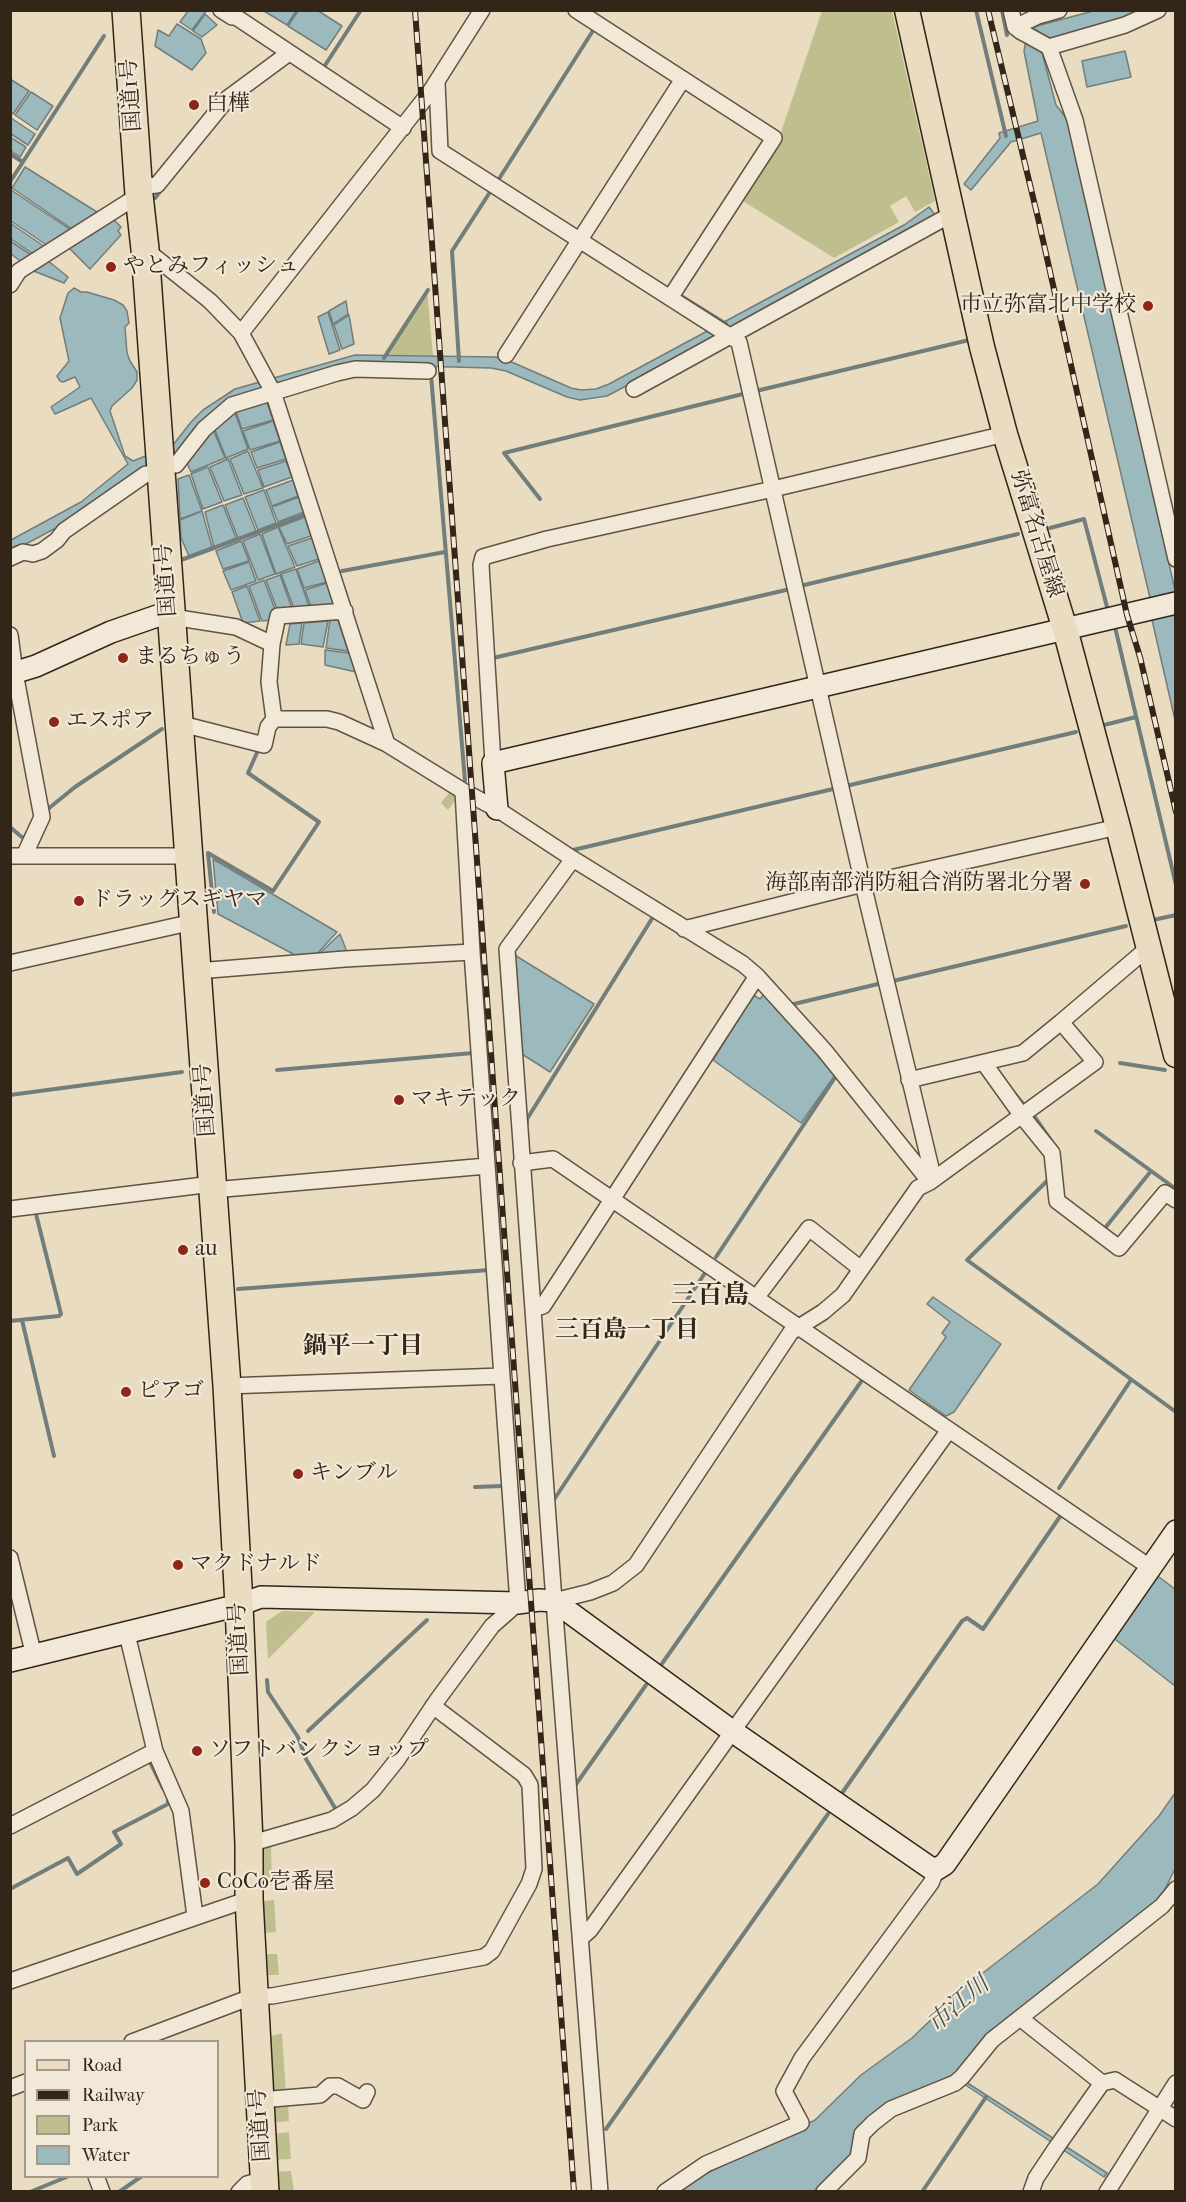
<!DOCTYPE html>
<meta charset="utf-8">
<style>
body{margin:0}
#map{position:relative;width:1186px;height:2202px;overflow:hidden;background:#eadcc1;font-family:"IM FELL French Canon",serif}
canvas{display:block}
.frame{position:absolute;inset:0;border:12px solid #332517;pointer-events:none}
.legend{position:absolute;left:24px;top:2040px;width:195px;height:138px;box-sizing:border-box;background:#f1e8d7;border:2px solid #a59a8a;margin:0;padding:8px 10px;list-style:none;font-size:18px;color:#332517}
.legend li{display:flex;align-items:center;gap:12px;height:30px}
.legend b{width:30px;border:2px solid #a59a8a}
</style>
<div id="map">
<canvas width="1186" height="2202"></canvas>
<div class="frame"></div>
<ul class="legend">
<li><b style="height:8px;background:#eadcc1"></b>Road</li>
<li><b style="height:8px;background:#332517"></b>Railway</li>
<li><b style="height:16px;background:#bfbe8e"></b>Park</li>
<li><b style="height:16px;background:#9cb9bd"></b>Water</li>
</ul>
</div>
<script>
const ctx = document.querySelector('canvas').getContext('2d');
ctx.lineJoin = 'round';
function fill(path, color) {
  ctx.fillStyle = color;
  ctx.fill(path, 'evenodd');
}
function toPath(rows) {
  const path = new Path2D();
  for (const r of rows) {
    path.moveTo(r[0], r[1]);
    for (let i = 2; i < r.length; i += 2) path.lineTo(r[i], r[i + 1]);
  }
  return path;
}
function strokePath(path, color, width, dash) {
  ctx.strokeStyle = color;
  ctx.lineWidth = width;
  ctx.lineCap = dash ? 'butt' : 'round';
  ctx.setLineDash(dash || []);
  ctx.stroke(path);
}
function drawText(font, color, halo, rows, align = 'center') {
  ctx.font = font + ' "IM FELL French Canon","Noto Serif JP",serif';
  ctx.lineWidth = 4.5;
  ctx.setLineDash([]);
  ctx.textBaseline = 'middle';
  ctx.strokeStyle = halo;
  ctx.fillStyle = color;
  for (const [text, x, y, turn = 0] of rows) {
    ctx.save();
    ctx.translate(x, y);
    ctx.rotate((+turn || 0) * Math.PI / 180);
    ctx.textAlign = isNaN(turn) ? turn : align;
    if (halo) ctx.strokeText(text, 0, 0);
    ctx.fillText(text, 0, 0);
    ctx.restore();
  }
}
const green = toPath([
 [822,11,892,11,935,201,915,212,906,196,890,206,899,222,834,258,738,198,780,135],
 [427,288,433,356,384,355,386,350],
 [453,788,460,794,448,810,441,803],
 [282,1611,315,1612,268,1659,266,1622],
 [271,1845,272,1885,262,1886,262,1856,264,1849],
 [274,1900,276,1932,262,1933,262,1901],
 [262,1954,277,1954,279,1975,263,1975],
 [282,2033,286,2093,274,2092,270,2088,266,2038],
 [288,2103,289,2121,272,2123,273,2107,278,2104],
 [289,2132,291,2159,274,2160,272,2134],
 [291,2171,294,2191,273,2191,272,2172]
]);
const water = toPath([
 [317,10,342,26,326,50,288,26,298,11,317,10],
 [188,11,206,11,192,30,180,22,188,11],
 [264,11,296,11,287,25,264,11],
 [1093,11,1145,11,1041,49,1056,105,1067,119,1175,590,1175,720,1152,620,1154,615,1041,133,1011,142,971,190,964,184,1000,138,999,133,1038,121,1024,51,1027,35,1037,26,1093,11],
 [205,14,217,25,202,37,193,31,205,14],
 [177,24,201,39,206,53,192,70,155,46,158,30,169,36,177,24],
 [1125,51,1131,77,1087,87,1082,61,1125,51],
 [10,79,29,91,13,114,11,112,10,79],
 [31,92,53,106,37,130,15,115,31,92],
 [11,118,35,134,28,145,11,134,11,118],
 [10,137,26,147,20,157,11,151,10,137],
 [25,167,97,212,72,229,12,188,25,167],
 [11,190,71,230,48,246,11,221,11,190],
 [929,207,936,216,719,337,607,396,580,400,567,397,506,371,491,368,376,365,248,394,175,458,67,522,11,552,11,540,81,502,128,464,91,398,55,414,51,407,80,387,75,377,63,382,60,381,57,376,69,361,60,318,68,293,74,288,81,292,87,292,114,300,123,305,127,311,129,323,125,327,127,353,130,361,137,372,137,380,132,388,112,406,110,411,125,456,133,461,173,445,191,422,203,410,235,389,355,355,496,357,507,360,571,388,581,390,596,389,609,384,904,225,929,207],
 [114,220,121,227,118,231,121,235,90,269,68,247,114,220],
 [10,223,45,247,35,255,11,239,10,223],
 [10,241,33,256,23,263,11,254,10,241],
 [47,260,68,277,64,283,31,270,47,260],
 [346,301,348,314,333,324,329,311,346,301],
 [328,312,340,350,329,354,318,317,328,312],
 [349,315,354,344,342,349,334,325,349,315],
 [266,400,273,420,242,429,235,409,266,400],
 [234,410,248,449,226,458,213,425,234,410],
 [273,421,280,441,250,450,243,431,273,421],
 [212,427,225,458,191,472,186,461,212,427],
 [280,442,286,459,257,468,251,452,280,442],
 [248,451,263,488,244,494,230,459,248,451],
 [228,459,242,495,224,501,210,467,228,459],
 [286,461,292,477,264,487,258,470,286,461],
 [208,467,222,502,203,509,191,474,208,467],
 [189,475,202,511,180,519,178,479,189,475],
 [293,480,298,496,272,506,266,490,293,480],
 [264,490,276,523,258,530,245,497,264,490],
 [299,497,304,512,278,522,272,507,299,497],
 [243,498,256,531,238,538,225,505,243,498],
 [223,505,236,538,214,547,205,512,223,505],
 [202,511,212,547,189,556,181,538,180,520,202,511],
 [305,517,311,536,287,544,279,527,305,517],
 [278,527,295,567,276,574,262,534,278,527],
 [260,534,275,574,258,580,243,541,260,534],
 [312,538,319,559,297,566,288,546,312,538],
 [241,541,249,561,223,569,216,551,241,541],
 [319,561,327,582,304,588,297,569,319,561],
 [249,562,256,581,231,590,223,571,249,562],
 [296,569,310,609,295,611,281,574,296,569],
 [280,575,293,611,278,612,266,580,280,575],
 [264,580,276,612,271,620,262,621,249,586,264,580],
 [327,583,335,607,312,609,305,590,327,583],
 [247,586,260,621,243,623,232,592,247,586],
 [330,620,338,620,348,651,326,648,330,620],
 [328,621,323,647,301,644,304,623,328,621],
 [302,623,299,644,286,645,290,624,302,623],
 [325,650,349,653,356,672,325,665,325,650],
 [213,859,337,932,316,955,295,955,218,914,213,859],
 [340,934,347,952,319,954,340,934],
 [513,954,594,1004,550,1072,522,1054,513,954],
 [764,994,835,1075,801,1123,713,1060,753,995,760,999,764,994],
 [933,1297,1001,1344,954,1412,946,1416,909,1390,946,1337,942,1333,950,1322,927,1304,933,1297],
 [1155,1574,1175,1589,1175,1686,1111,1636,1155,1574],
 [1175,1793,1175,1869,1160,1899,986,2034,960,2069,952,2076,883,2107,848,2161,814,2191,680,2192,703,2175,815,2120,861,2075,912,2038,966,1986,1098,1884,1159,1816,1175,1793],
 [966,2082,1107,2173,1104,2177,964,2084,966,2082]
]);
const stream = toPath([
 [976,10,1006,136],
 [1002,10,1007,35],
 [322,70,361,10],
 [10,154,23,162],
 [10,182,104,36],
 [497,182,594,29],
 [155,198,162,189],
 [681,296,726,324],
 [384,358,428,290],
 [459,361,452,251,492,189],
 [431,375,465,781],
 [756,391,969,340],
 [540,499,504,453,743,394],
 [1050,528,1084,519,1107,607],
 [181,560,307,514],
 [342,571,445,552],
 [800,586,1018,534],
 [1115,627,1176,885],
 [493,658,786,590],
 [1104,725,1136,717],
 [846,786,1076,732],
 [48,809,75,787,162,729],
 [10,827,24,839,26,835],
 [573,850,833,789],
 [214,912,208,853,273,891,319,822,248,773,259,748],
 [1153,920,1176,915],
 [893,981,1126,926],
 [794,1004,878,984],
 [1120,1063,1165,1070],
 [277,1070,473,1053],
 [1014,1093,1025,1106],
 [10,1095,182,1072],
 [1034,1116,1052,1142],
 [527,1123,527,1119,653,917],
 [1096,1131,1176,1189],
 [1048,1180,967,1260,1176,1412],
 [1105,1228,1151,1171],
 [716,1257,836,1076],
 [238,1289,489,1270],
 [22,1320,54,1456],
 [10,1321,59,1316,61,1314,36,1214],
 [475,1487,503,1486],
 [1059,1488,1131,1380],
 [553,1501,705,1273],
 [661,1665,863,1379],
 [267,1680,268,1692,298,1737,306,1759,335,1808],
 [308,1731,427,1620],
 [150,1762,163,1788],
 [574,1787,646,1685],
 [840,1796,962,1621,967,1618,983,1629,1061,1515],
 [10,1889,68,1858,77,1874,121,1844,114,1832,168,1804,168,1798],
 [606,2129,828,1814],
 [30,2192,69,2176],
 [119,2192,142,2176],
 [922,2192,986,2097]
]);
const street = toPath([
 [221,10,232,17,236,17,403,128],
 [576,10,774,138,670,298],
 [1011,10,1015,27,1020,31,1049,47,1125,25,1158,10],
 [1015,27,1038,16,1059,10],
 [1049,47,1075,120,1176,559],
 [437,82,440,151,739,342,863,884,931,1168,930,1182],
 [138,187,157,185,228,98,289,53],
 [145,249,210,301,241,333,273,392,387,744],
 [10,285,19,271,139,195],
 [241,333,430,92,482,10],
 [506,355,683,79],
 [634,389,952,214],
 [176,465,204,429,232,405,337,373,355,369,428,371],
 [10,558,23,552,33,554,42,551,57,540,64,531,146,474],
 [170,614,185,619,236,627,272,644,269,682,274,719,327,719,339,722,387,744,463,791,497,809,573,859,743,964,757,976,824,1050,930,1182],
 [10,635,15,673,42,817,24,856],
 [272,644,278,616,345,611],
 [178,723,264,745,268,727,274,719],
 [493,763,481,565,483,557,547,539,773,489,1005,434],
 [10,856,187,856],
 [573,859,507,949,554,1601,600,2192],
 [684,929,863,884,1118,827],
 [10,963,193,922],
 [197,971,345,959,472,952],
 [984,1063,1022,1116,1052,1153,1057,1201,1119,1248,1165,1193,1176,1200],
 [909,1080,1023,1053,1061,1022],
 [521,1163,553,1159,1151,1568],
 [213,1190,487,1166],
 [10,1209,212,1184],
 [756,1298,809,1228,861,1269],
 [533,1309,543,1306,757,976],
 [227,1386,501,1376],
 [10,1558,34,1656],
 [554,1601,590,1592,613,1583,636,1565,791,1332,823,1312,843,1295,918,1188,930,1182,1095,1062,1061,1022,1148,948],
 [127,1634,155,1751,181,1811,195,1916],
 [10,1826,155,1751],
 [249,1844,332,1820,352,1808,373,1790,397,1760,438,1699,492,1626,518,1603,472,952,463,791],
 [581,1938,590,1930,949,1430],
 [10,1981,249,1899],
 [1020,2018,1102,2083],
 [132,2042,254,1996,272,1996,484,1957,492,1951,529,1884,534,1869,530,1785,524,1775,433,1706],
 [10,2088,26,2082],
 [260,2100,320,2095,330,2086,338,2086,363,2100,367,2092],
 [96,2176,102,2192],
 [239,2192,247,2184,265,2179],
 [665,2192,706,2164,801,2123,784,2091,802,2058,931,1883,937,1869],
 [824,2192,858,2158,862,2134,873,2123,891,2109,955,2083,962,2077,992,2040,1162,1906,1176,1889],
 [1031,2192,1036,2178,1056,2148,1102,2083,1115,2080,1176,2119],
 [1107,2192,1176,2083]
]);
const secondary = toPath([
 [10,674,36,666,111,632,160,615,170,614],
 [497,809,493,763,1176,603],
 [10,1661,239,1605,261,1597,518,1603,539,1600,554,1601,732,1731,929,1867,937,1869,945,1864,1176,1531]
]);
const primary = toPath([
 [907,10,982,347,1005,434,1065,629,1118,827,1176,1055]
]);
const highway = toPath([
 [126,10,139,195,145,249,227,1386,239,1605,249,1844,249,1899,265,2192]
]);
const rail = toPath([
 [415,10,574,2192],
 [988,10,1038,218,1127,615,1140,657,1176,812]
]);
const markers = [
 [194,105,6,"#8f2418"],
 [111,267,6,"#8f2418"],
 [1148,306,6,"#8f2418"],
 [123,658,6,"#8f2418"],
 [54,722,6,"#8f2418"],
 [1085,884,6,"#8f2418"],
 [79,901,6,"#8f2418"],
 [399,1100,6,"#8f2418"],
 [183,1250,6,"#8f2418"],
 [126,1392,6,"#8f2418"],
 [298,1474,6,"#8f2418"],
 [178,1565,6,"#8f2418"],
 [197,1751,6,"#8f2418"],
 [205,1883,6,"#8f2418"]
];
const streetNames = [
 ["国道1号",132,95,-94],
 ["弥富名古屋線",1036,534,73],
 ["国道1号",167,580,-94],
 ["国道1号",206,1100,-94],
 ["国道1号",240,1639,-93],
 ["国道1号",261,2125,-94]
];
const poiNames = [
 ["白樺",206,105],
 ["やとみフィッシュ",123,267],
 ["市立弥富北中学校",1136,306,"right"],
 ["まるちゅう",135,658],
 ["エスポア",66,722],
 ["海部南部消防組合消防署北分署",1073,884,"right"],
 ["ドラッグスギヤマ",91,901],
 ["マキテック",411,1100],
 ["au",195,1250],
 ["ピアゴ",138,1392],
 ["キンブル",310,1474],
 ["マクドナルド",190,1565],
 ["ソフトバンクショップ",209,1751],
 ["CoCo壱番屋",217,1883]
];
const neighbourhoodNames = [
 ["三百島一丁目",627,1331],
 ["鍋平一丁目",363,1347]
];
const waterNames = [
 ["市江川",959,2005,-40]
];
const quarterNames = [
 ["三百島",710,1297]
];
fill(green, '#bfbe8e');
fill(water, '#9cb9bd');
strokePath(water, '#727e7b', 1.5);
strokePath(stream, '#727e7b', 4);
strokePath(street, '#615342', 18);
strokePath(secondary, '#332517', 24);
strokePath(primary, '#332517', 27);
strokePath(highway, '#332517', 30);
strokePath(street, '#f1e8d7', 15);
strokePath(secondary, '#f1e8d7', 21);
strokePath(primary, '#eadcc1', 24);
strokePath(highway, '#eadcc1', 27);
strokePath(rail, '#332517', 6);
strokePath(rail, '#f1e8d7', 4, [11]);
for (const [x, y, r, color] of markers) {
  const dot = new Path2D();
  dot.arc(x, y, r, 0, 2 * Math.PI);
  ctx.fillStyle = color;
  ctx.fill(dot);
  strokePath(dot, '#f1e8d7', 2);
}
drawText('22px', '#332517', '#f1e8d7', streetNames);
drawText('22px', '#332517', '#f1e8d7', poiNames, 'left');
drawText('bold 24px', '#332517', '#f1e8d7', neighbourhoodNames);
drawText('italic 24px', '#525149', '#f1e8d7', waterNames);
drawText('bold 26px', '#332517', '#f1e8d7', quarterNames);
</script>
